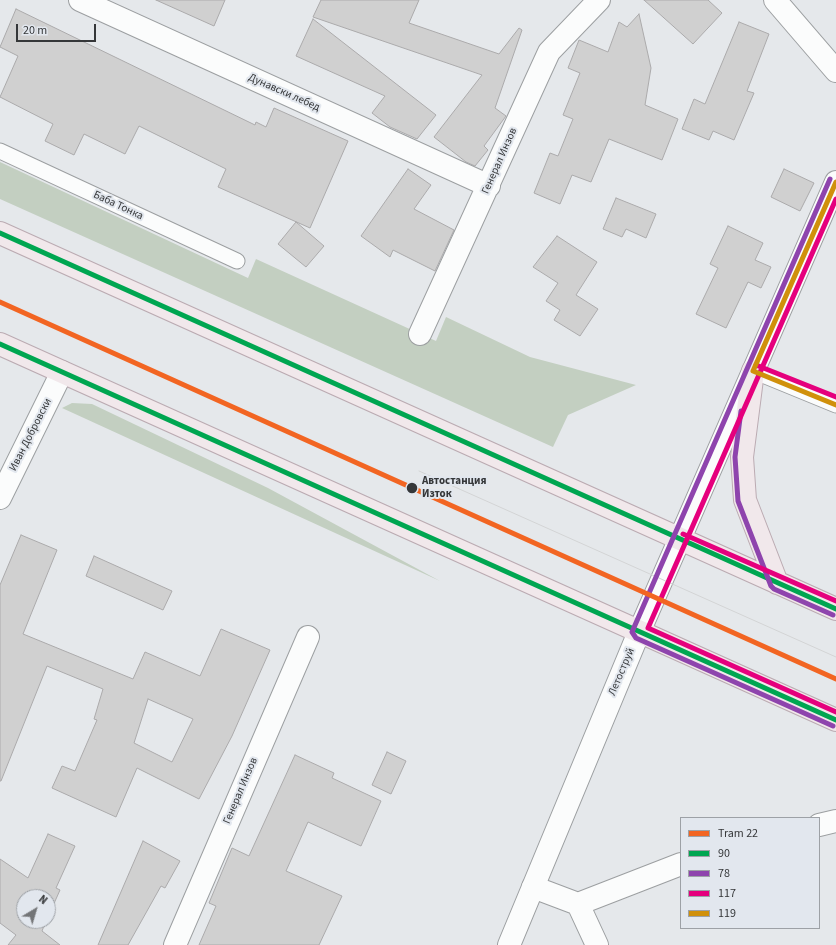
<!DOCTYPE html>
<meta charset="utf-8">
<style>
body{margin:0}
#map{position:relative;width:836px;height:945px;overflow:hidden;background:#e5e8eb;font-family:"Source Sans 3",sans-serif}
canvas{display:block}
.legend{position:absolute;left:680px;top:817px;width:140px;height:112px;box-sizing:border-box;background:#e2e7ee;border:1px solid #9da1a6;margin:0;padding:5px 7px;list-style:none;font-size:12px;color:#353739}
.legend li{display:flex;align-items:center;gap:8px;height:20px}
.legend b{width:20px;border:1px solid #9da1a6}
.north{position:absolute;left:16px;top:889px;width:40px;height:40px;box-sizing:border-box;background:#e2e7ee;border:1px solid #9da1a6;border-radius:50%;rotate:38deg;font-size:11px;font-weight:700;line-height:16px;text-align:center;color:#353739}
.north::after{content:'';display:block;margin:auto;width:14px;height:18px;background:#737577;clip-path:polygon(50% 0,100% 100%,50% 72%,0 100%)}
.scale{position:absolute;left:16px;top:24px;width:80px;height:18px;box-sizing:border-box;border:2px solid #353739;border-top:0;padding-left:5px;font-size:12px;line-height:14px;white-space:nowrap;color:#353739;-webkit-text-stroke:3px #e2e7ee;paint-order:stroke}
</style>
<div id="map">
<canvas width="836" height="945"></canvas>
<ul class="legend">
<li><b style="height:5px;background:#f26522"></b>Tram 22</li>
<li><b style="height:5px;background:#00a651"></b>90</li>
<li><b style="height:5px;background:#8e44ad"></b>78</li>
<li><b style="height:5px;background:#e5007d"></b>117</li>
<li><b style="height:5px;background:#d0900b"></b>119</li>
</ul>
<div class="north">N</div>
<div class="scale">20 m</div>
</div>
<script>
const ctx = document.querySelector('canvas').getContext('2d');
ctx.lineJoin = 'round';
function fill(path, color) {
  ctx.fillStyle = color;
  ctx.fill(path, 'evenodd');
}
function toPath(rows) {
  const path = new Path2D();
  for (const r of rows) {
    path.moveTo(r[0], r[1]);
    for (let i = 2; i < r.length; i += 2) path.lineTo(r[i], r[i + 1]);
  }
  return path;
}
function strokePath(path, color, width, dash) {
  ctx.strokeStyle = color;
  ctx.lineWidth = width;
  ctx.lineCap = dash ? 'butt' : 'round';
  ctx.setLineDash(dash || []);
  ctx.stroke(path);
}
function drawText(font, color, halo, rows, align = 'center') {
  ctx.font = font + ' "Source Sans 3",sans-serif';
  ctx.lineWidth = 4;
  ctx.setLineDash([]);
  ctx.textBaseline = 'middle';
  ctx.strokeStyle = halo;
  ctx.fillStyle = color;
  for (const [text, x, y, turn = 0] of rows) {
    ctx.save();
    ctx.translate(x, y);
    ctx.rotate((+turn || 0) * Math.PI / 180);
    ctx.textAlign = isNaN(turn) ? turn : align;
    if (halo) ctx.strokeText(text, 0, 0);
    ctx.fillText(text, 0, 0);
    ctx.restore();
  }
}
const green = toPath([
 [0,162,248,278,256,259,436,341,446,317,530,357,636,385,568,415,553,447,0,199],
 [72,403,92,404,268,488,440,581,62,408]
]);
const building = toPath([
 [156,0,225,0,214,26,156,0],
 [321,0,419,0,409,23,499,54,519,28,522,30,495,108,506,116,484,146,488,150,475,166,466,162,434,137,482,75,313,17,321,0],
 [644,0,708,0,722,13,693,44,644,0],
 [16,9,255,125,256,122,266,127,274,108,348,141,310,228,218,187,226,169,139,126,125,154,84,134,74,155,45,141,53,124,0,97,18,56,0,47,16,9],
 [639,14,651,68,645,105,678,119,662,160,609,139,591,182,572,175,560,204,534,193,550,153,558,156,573,119,563,115,580,73,568,68,579,40,608,52,619,22,627,27,639,14],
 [313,19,436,115,417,139,390,127,372,113,385,96,296,56,313,19],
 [739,22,769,34,747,91,754,93,734,140,713,131,709,140,682,129,694,99,705,104,739,22],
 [408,169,431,185,414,209,454,230,435,271,393,250,390,257,361,236,408,169],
 [784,169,814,183,800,211,771,197,784,169],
 [616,198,656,214,646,238,626,229,622,237,603,229,616,198],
 [296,222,324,246,306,267,278,244,296,222],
 [728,226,763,243,755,260,771,267,761,288,748,282,726,328,696,314,718,268,710,264,728,226],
 [557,236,597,262,576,295,598,309,580,336,554,320,560,310,546,301,558,283,533,267,557,236],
 [21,535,57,550,23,634,133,679,145,652,200,676,221,629,270,650,232,736,199,799,137,768,116,817,52,788,62,766,75,771,97,720,94,719,103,689,47,666,1,781,0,781,0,585,21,535],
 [148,699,193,719,172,762,134,743,148,699],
 [94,556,172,591,163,610,86,576,94,556],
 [387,752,406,761,391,794,372,785,387,752],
 [295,755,334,773,332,778,381,801,361,846,308,822,286,871,342,896,319,945,199,945,216,906,209,903,232,848,249,856,295,755],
 [48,834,75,846,56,888,60,890,48,917,48,897,24,897,24,921,46,921,42,931,60,945,8,945,16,935,0,923,0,859,28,878,48,834],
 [143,841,180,861,165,888,161,886,128,945,98,945,143,841]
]);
const lane = toPath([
 [0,151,237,261],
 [753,371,836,405]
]);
const street = toPath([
 [80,0,489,186],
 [775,0,836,71],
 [420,334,549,52,599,0],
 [0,498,62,372],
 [819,825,836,821],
 [533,887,578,904,597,945],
 [578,904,681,864],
 [175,945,308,637]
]);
const secondary = toPath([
 [509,945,639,632,836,182]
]);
const primary = toPath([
 [0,233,836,609],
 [0,344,836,720],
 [753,371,742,457,745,500,777,583]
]);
const tram = toPath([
 [419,471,836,657]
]);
const bus1 = toPath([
 [0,233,836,609],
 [0,344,836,720]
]);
const bus2 = toPath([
 [830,179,632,632,636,638,833,726],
 [741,411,735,457,738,501,771,586,774,589,833,615]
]);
const bus3 = toPath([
 [836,199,648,628,836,712],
 [756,365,836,397],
 [683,534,836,601]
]);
const bus4 = toPath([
 [836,182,753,371,836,405]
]);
const tram1 = toPath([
 [0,302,836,679]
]);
const markers = [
 [412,488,6,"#353739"]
];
const streetNames = [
 ["Дунавски лебед",284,93,24],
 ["Генерал Инзов",500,161,-66],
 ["Баба Тонка",118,206,25],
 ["Иван Добровски",31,435,-63],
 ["Летоструй",622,672,-67],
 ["Генерал Инзов",241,791,-67]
];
const stopNames = [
 ["Автостанция",422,482],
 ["Изток",422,495]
];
fill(green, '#c3cfc1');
fill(building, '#d0d0d0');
strokePath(building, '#abaaab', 1);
strokePath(lane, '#9c9fa1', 17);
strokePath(street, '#9c9fa1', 24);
strokePath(secondary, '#9c9fa1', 24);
strokePath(primary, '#bbabb2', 24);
strokePath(lane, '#fbfcfc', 15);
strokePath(street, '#fbfcfc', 22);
strokePath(secondary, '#fbfcfc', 22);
strokePath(primary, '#f1e8eb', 22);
strokePath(tram, '#d3d4d5', 1);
strokePath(bus1, '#00a651', 5);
strokePath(bus2, '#8e44ad', 5);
strokePath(bus3, '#e5007d', 5);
strokePath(bus4, '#d0900b', 5);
strokePath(tram1, '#f26522', 5);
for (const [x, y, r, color] of markers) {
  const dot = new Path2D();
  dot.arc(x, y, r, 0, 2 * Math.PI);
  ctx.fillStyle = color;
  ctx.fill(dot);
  strokePath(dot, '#e2e7ee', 1.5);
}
drawText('11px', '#353739', '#e2e7ee', streetNames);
drawText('bold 11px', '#353739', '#e2e7ee', stopNames, 'left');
</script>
